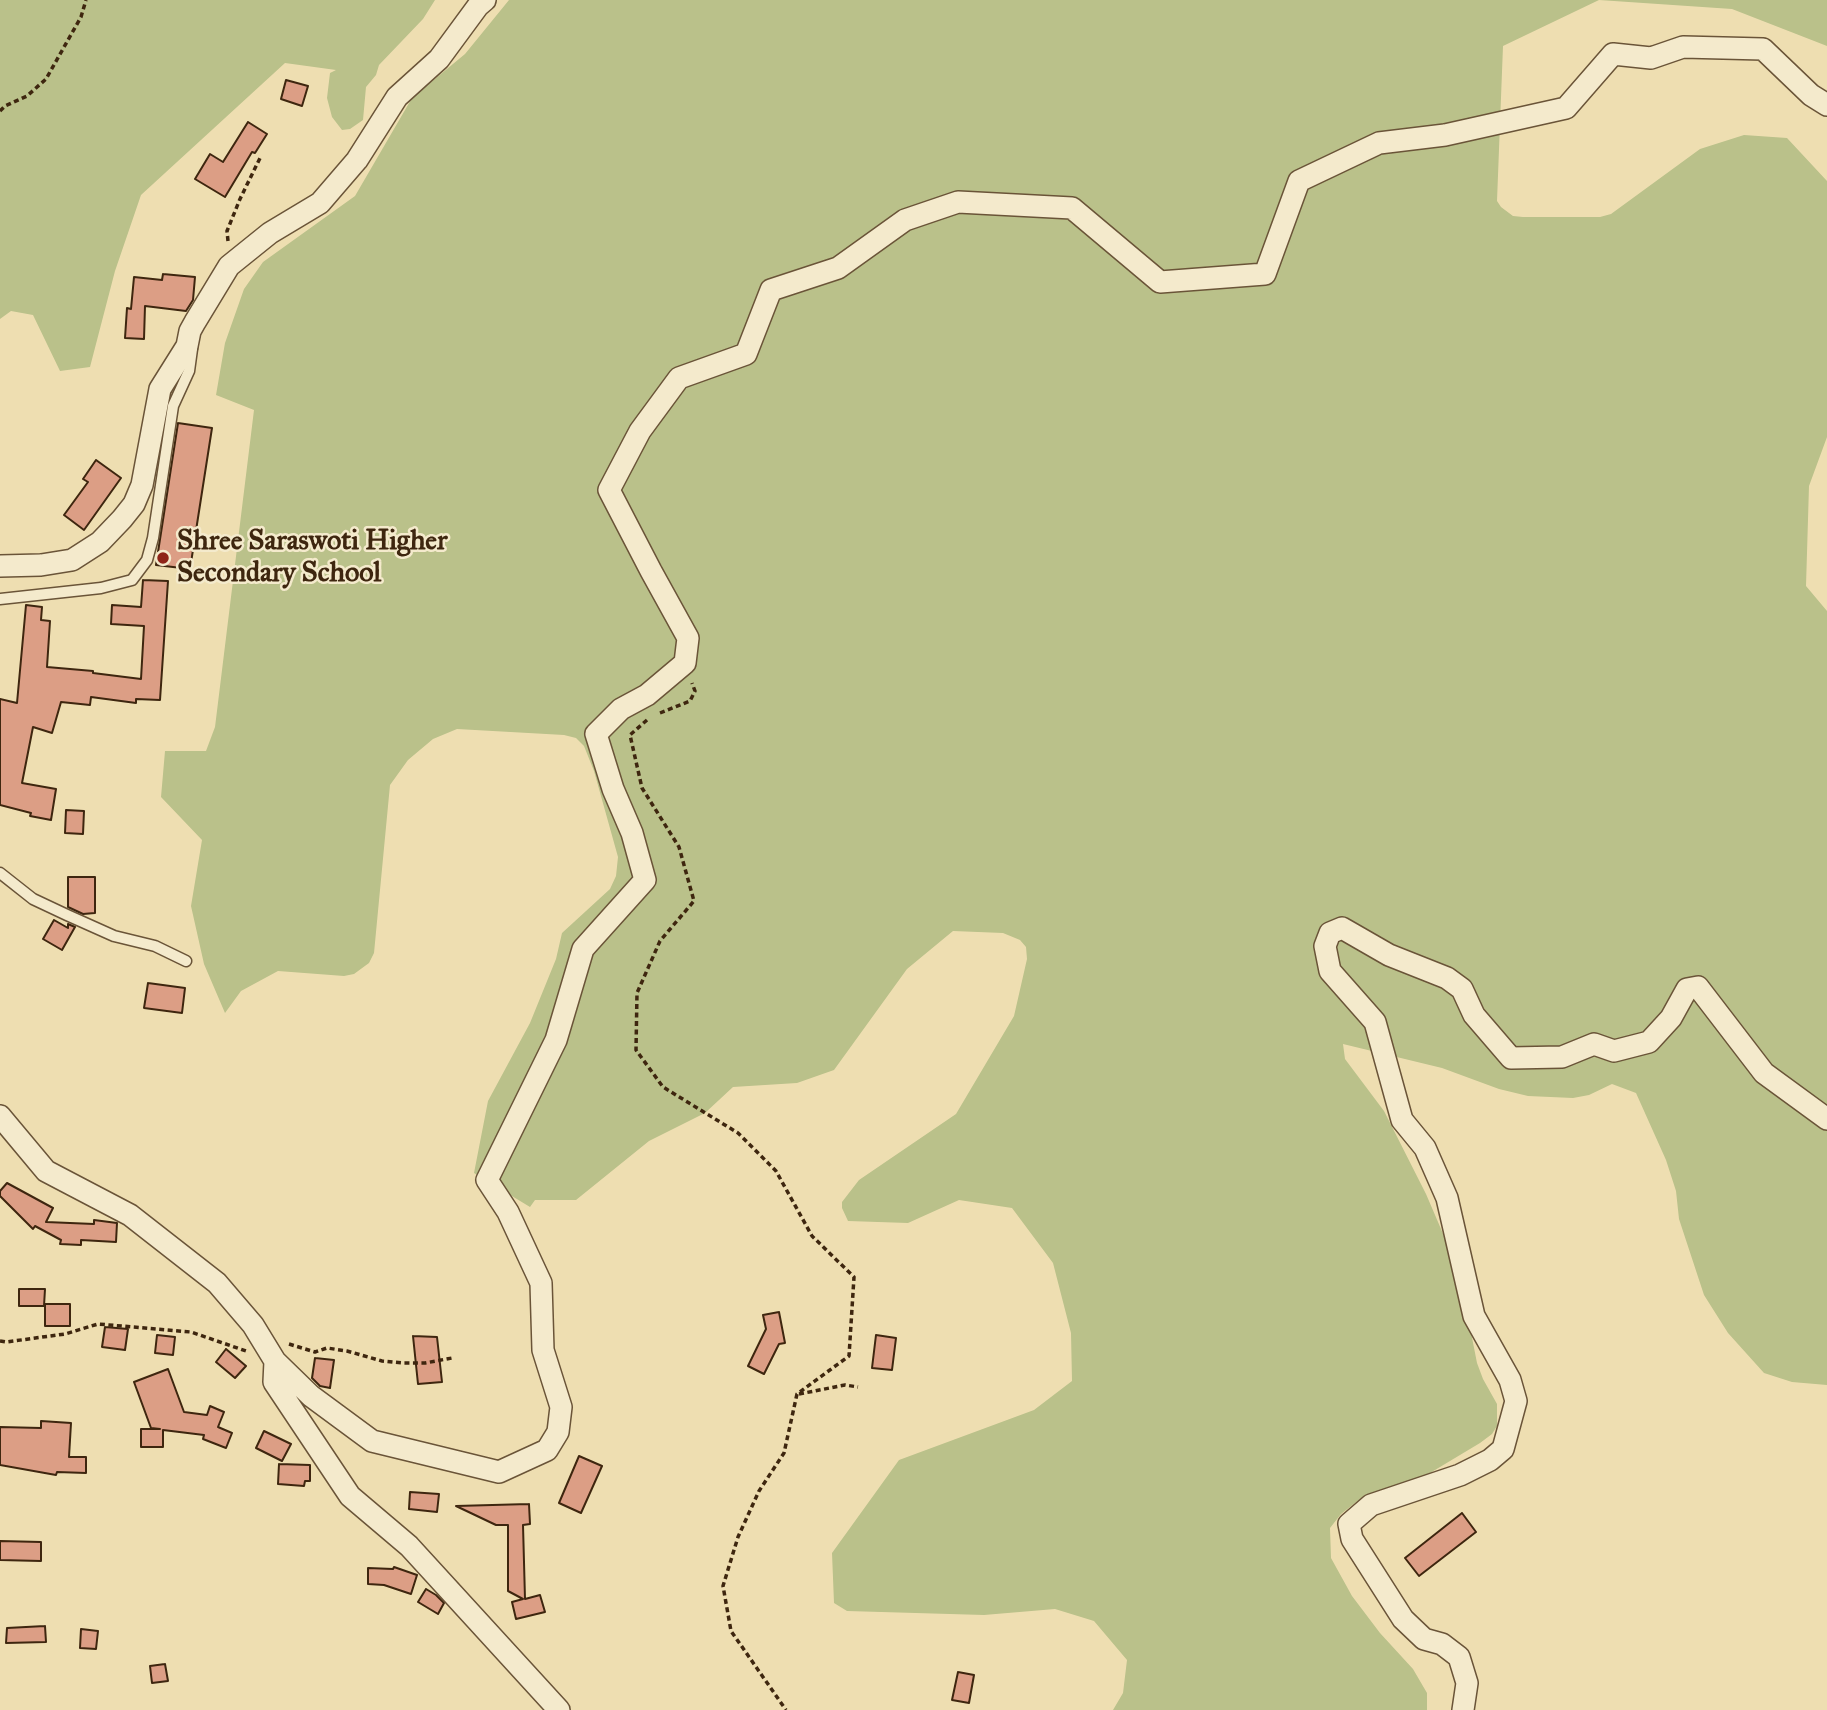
<!DOCTYPE html>
<style>
body{margin:0}
canvas{display:block;background:#eedeb1}
</style>
<canvas width="1827" height="1710"></canvas>
<script>
const ctx = document.querySelector('canvas').getContext('2d');
ctx.lineJoin = 'round';
function fill(path, color) {
  ctx.fillStyle = color;
  ctx.fill(path, 'evenodd');
}
function toPath(rows) {
  const path = new Path2D();
  for (const r of rows) {
    path.moveTo(r[0], r[1]);
    for (let i = 2; i < r.length; i += 2) path.lineTo(r[i], r[i + 1]);
  }
  return path;
}
function strokePath(path, color, width, dash) {
  ctx.strokeStyle = color;
  ctx.lineWidth = width;
  ctx.lineCap = dash ? 'butt' : 'round';
  ctx.setLineDash(dash || []);
  ctx.stroke(path);
}
function drawText(font, color, halo, rows, align = 'center') {
  ctx.font = font + ' "IM FELL Great Primer",serif';
  ctx.lineWidth = 5;
  ctx.setLineDash([]);
  ctx.textBaseline = 'middle';
  ctx.strokeStyle = halo;
  ctx.fillStyle = color;
  for (const [text, x, y, turn = 0] of rows) {
    ctx.save();
    ctx.translate(x, y);
    ctx.rotate((+turn || 0) * Math.PI / 180);
    ctx.textAlign = isNaN(turn) ? turn : align;
    if (halo) ctx.strokeText(text, 0, 0);
    ctx.fillText(text, 0, 0);
    ctx.restore();
  }
}
const green = toPath([
 [0,0,435,0,423,19,379,65,376,75,366,87,363,120,350,129,342,130,332,117,327,98,330,73,336,70,285,63,141,195,115,271,90,367,60,371,33,315,11,311,0,319],
 [509,0,1827,0,1827,46,1732,9,1599,0,1503,46,1497,201,1501,207,1513,216,1523,217,1600,217,1611,214,1700,149,1744,135,1787,138,1827,181,1827,437,1809,486,1806,586,1827,611,1827,1385,1792,1382,1764,1373,1728,1333,1704,1295,1679,1219,1676,1191,1666,1160,1636,1093,1612,1084,1589,1095,1573,1098,1528,1096,1499,1089,1442,1068,1343,1044,1345,1059,1384,1111,1426,1194,1453,1257,1463,1292,1477,1363,1483,1379,1497,1404,1497,1426,1492,1434,1480,1443,1425,1476,1365,1495,1341,1514,1330,1528,1331,1558,1352,1596,1380,1633,1413,1669,1427,1693,1427,1710,1113,1710,1123,1693,1127,1660,1094,1621,1055,1609,984,1615,847,1611,834,1603,832,1553,899,1460,1034,1410,1072,1381,1071,1333,1053,1263,1012,1208,959,1200,908,1223,848,1221,842,1208,842,1202,859,1180,956,1114,1014,1016,1027,959,1026,947,1020,940,1003,933,953,931,907,969,834,1070,797,1083,733,1087,705,1113,649,1141,576,1200,535,1200,530,1207,474,1173,488,1101,530,1023,556,959,562,933,610,889,616,876,618,857,594,771,584,746,576,738,564,735,457,729,433,739,408,760,390,785,374,953,369,963,354,974,344,976,278,971,241,991,225,1013,204,964,191,906,202,840,161,797,165,751,206,751,215,727,254,410,216,395,225,343,244,289,263,262,355,196,412,98,465,54]
]);
const building = toPath([
 [286,80,308,86,302,106,281,99,286,80],
 [248,122,267,134,255,153,252,152,225,197,195,179,210,154,223,162,248,122],
 [163,274,195,277,193,300,186,311,145,306,144,339,125,338,127,308,131,309,134,277,162,280,163,274],
 [178,423,212,428,190,569,156,565,178,423],
 [96,460,121,478,84,530,64,515,88,482,83,479,96,460],
 [143,580,168,581,160,700,136,699,136,703,91,697,90,705,61,702,52,733,33,727,22,783,56,789,51,820,30,816,31,813,0,805,0,699,17,703,26,605,42,607,41,620,50,621,47,667,93,671,93,673,141,679,144,626,111,624,112,605,141,607,143,580],
 [66,810,84,811,83,834,65,833,66,810],
 [68,877,95,877,95,913,83,914,68,907,68,877],
 [54,920,68,928,68,924,75,927,62,950,43,939,54,920],
 [148,983,185,988,182,1013,144,1008,148,983],
 [7,1183,53,1208,46,1222,94,1224,94,1220,117,1223,116,1242,81,1240,81,1245,60,1244,61,1240,35,1226,33,1229,0,1196,0,1191,7,1183],
 [19,1289,45,1289,44,1306,19,1306,19,1289],
 [45,1304,70,1304,70,1326,45,1326,45,1304],
 [779,1312,785,1343,779,1344,764,1374,748,1366,766,1329,763,1315,779,1312],
 [105,1327,128,1329,125,1350,102,1347,105,1327],
 [157,1335,175,1337,173,1355,155,1353,157,1335],
 [876,1335,896,1338,892,1370,872,1368,876,1335],
 [413,1336,437,1337,442,1382,418,1384,413,1336],
 [226,1349,246,1366,235,1378,216,1362,226,1349],
 [315,1358,334,1360,330,1388,320,1386,312,1378,315,1358],
 [168,1369,184,1412,207,1415,210,1406,224,1412,218,1427,232,1433,226,1448,203,1439,204,1435,163,1430,163,1447,141,1447,141,1429,160,1429,151,1428,134,1382,168,1369],
 [41,1421,71,1423,69,1457,86,1457,86,1473,57,1472,56,1475,0,1465,0,1427,41,1428,41,1421],
 [264,1431,291,1444,282,1461,256,1448,264,1431],
 [579,1456,602,1466,581,1513,559,1503,579,1456],
 [279,1464,310,1465,310,1481,305,1481,304,1486,278,1484,279,1464],
 [410,1492,439,1494,437,1512,409,1509,410,1492],
 [529,1504,530,1524,523,1525,525,1599,540,1595,545,1612,516,1619,512,1602,523,1599,508,1591,508,1525,496,1525,456,1506,529,1504],
 [1462,1513,1476,1532,1419,1576,1405,1558,1462,1513],
 [0,1541,41,1542,41,1561,0,1560,0,1541],
 [394,1567,417,1575,411,1594,384,1585,368,1584,368,1568,393,1569,394,1567],
 [426,1589,436,1595,444,1603,438,1614,418,1602,426,1589],
 [45,1626,46,1642,6,1643,7,1628,45,1626],
 [81,1629,98,1631,96,1649,80,1648,81,1629],
 [165,1664,168,1681,152,1683,150,1666,165,1664],
 [958,1672,974,1675,969,1703,952,1700,958,1672]
]);
const path = toPath([
 [0,111,5,106,27,96,46,79,81,17,86,0],
 [228,241,227,231,240,199,261,156],
 [660,713,690,701,695,691,692,683],
 [647,720,630,735,642,788,679,847,694,901,660,941,637,993,636,1050,663,1087,738,1133,776,1171,812,1236,854,1277,849,1356,797,1394,784,1453,759,1491,738,1537,723,1586,731,1631,786,1710],
 [0,1341,6,1342,65,1334,98,1324,191,1332,246,1351],
 [289,1344,315,1352,327,1348,347,1351,382,1361,403,1363,425,1363,452,1358],
 [799,1394,845,1385,858,1387]
]);
const lane = toPath([
 [0,599,101,588,132,580,147,560,153,538,173,406,189,371,192,349],
 [0,873,33,899,67,915,114,936,155,946,186,961]
]);
const street = toPath([
 [0,566,41,565,72,560,100,542,122,519,134,504,142,485,160,389,187,346,190,331,195,322,229,266,270,233,320,203,357,160,397,97,439,59,478,6,485,0],
 [0,1116,46,1171,130,1215,217,1283,253,1325,275,1361,311,1396,372,1441,499,1472,547,1450,558,1432,561,1407,543,1350,541,1283,508,1212,487,1180,556,1040,583,949,645,880,632,833,613,789,596,734,621,709,647,695,685,663,688,638,651,571,609,490,640,431,679,378,746,354,771,290,838,268,905,220,958,202,1072,208,1160,282,1265,274,1299,181,1379,143,1445,135,1566,108,1613,54,1651,58,1683,47,1763,49,1811,95,1827,105],
 [275,1361,274,1382,350,1496,409,1546,559,1710],
 [1463,1710,1467,1683,1459,1657,1442,1644,1424,1639,1403,1619,1352,1539,1349,1524,1371,1505,1460,1475,1490,1460,1503,1449,1516,1401,1510,1380,1474,1316,1447,1198,1425,1148,1402,1120,1375,1022,1330,971,1325,946,1330,933,1342,928,1389,955,1447,978,1462,989,1474,1015,1511,1058,1562,1057,1594,1044,1614,1051,1649,1042,1671,1018,1687,989,1698,987,1764,1073,1827,1119]
]);
const markers = [
 [163,558,7,"#8f2418"]
];
const poiNames = [
 ["Shree Saraswoti Higher",177,542],
 ["Secondary School",177,574]
];
fill(green, '#bac18a');
fill(building, '#dc9e85');
strokePath(building, '#3e260f', 2);
strokePath(lane, '#6a5438', 13);
strokePath(street, '#6a5438', 24);
strokePath(path, '#3e260f', 3.5, [5, 3.5]);
strokePath(lane, '#f4eacc', 10);
strokePath(street, '#f4eacc', 21);
for (const [x, y, r, color] of markers) {
  const dot = new Path2D();
  dot.arc(x, y, r, 0, 2 * Math.PI);
  ctx.fillStyle = color;
  ctx.fill(dot);
  strokePath(dot, '#f4eacc', 2.5);
}
drawText('bold 28px', '#3e260f', '#f4eacc', poiNames, 'left');
</script>
